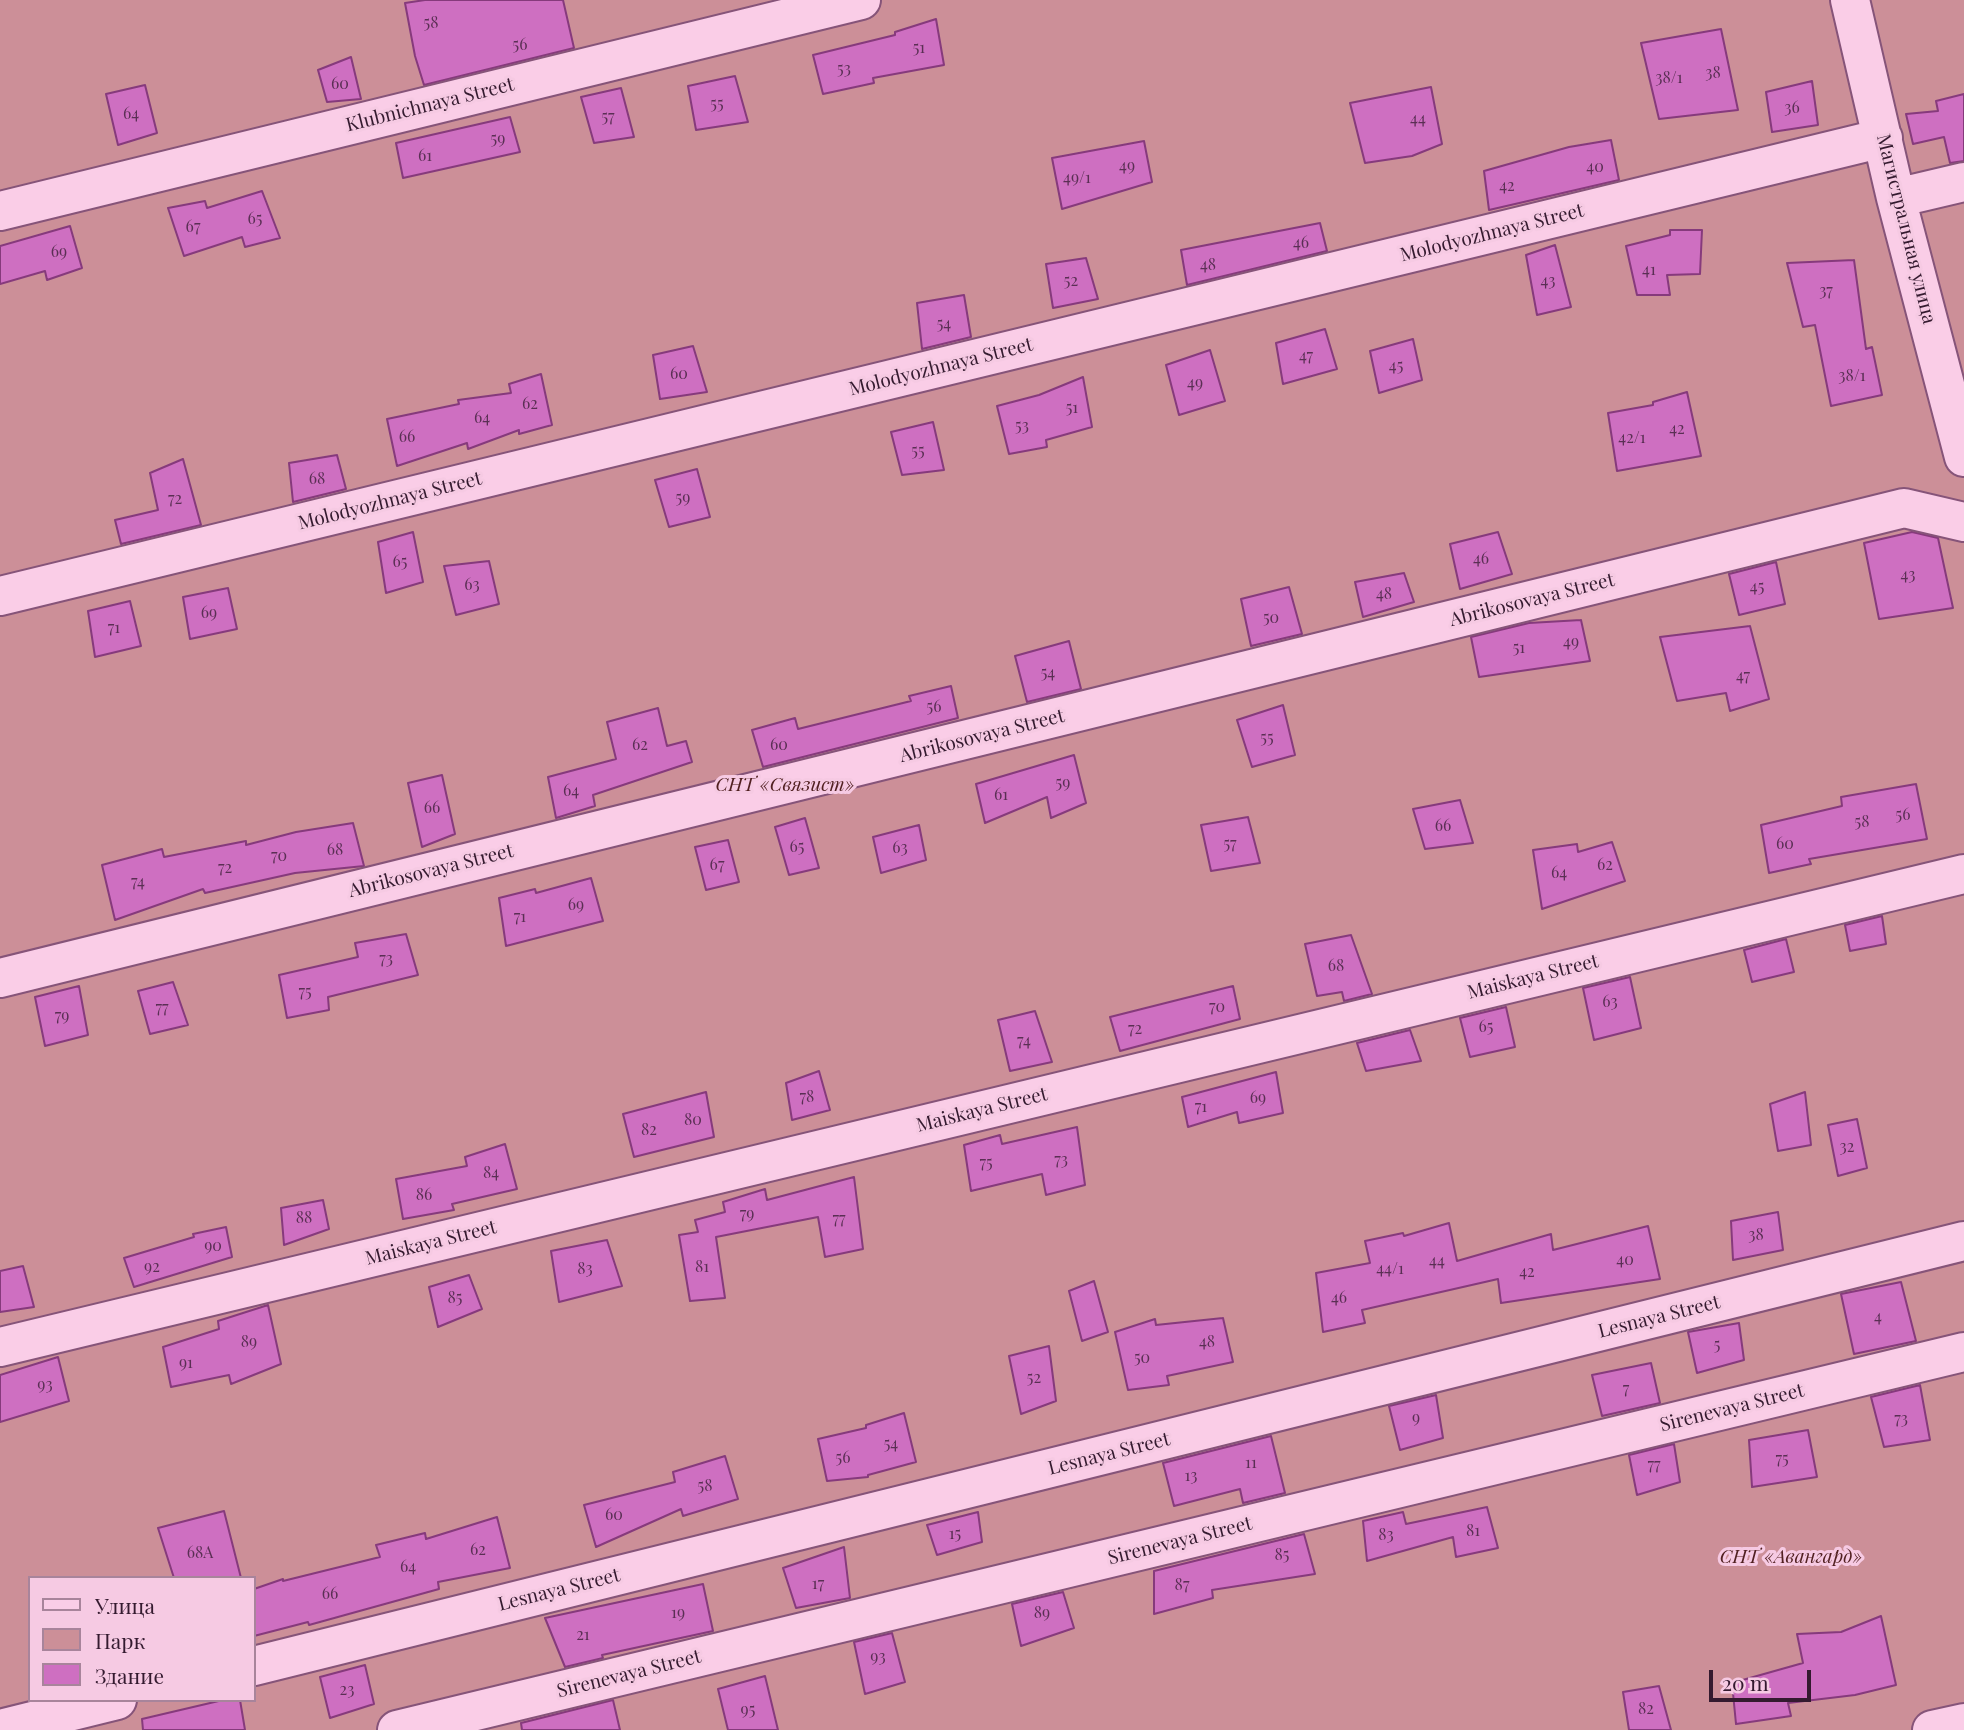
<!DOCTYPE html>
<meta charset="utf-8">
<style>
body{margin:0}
#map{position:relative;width:1964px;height:1730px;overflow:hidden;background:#efbad8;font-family:"Playfair Display",serif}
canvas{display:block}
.legend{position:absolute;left:28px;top:1576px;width:228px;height:126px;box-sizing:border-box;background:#f6cae3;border:2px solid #a8849b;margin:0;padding:9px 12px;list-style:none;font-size:21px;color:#341a2f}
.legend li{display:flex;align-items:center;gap:14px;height:35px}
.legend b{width:35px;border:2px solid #a8849b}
.scale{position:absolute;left:1709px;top:1670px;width:102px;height:32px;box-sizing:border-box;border:4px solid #341a2f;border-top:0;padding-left:9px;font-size:21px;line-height:24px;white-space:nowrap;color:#341a2f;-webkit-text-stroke:5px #f6cae3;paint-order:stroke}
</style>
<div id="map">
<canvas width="1964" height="1730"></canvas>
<ul class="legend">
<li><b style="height:9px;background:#facde7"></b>Улица</li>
<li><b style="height:19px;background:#cc8f98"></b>Парк</li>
<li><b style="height:19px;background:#ce6fc1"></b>Здание</li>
</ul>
<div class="scale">20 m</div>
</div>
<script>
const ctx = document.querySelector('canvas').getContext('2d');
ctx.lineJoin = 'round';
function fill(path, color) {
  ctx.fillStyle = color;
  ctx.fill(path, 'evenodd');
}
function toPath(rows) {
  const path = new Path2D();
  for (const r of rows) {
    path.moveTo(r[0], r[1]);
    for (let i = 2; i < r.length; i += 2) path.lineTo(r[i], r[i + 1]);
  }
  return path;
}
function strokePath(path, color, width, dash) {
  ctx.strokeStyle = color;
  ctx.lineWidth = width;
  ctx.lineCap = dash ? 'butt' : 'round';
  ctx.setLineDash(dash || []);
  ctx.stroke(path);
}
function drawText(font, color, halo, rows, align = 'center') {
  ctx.font = font + ' "Playfair Display",serif';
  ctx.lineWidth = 6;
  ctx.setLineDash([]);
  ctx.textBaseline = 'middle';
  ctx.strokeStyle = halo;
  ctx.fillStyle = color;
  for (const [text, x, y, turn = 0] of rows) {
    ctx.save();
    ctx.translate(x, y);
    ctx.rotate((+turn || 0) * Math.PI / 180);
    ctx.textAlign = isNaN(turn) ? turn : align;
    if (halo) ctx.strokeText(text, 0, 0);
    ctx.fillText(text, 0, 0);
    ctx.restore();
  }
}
const green = toPath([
 [0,0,1964,0,1964,1730,0,1730],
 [30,1578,254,1578,254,1700,30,1700]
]);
const building = toPath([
 [425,0,563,0,574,48,424,85,415,56,405,3,425,0],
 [936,19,944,65,873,78,874,83,823,94,813,55,895,35,895,32,936,19],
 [1721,29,1738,110,1659,119,1641,43,1721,29],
 [351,57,361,99,327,102,318,70,351,57],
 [735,76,748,122,696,130,688,86,735,76],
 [1812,81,1818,125,1772,132,1766,92,1812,81],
 [145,85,157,133,118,145,106,94,145,85],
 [1431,87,1442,144,1412,156,1365,163,1350,103,1431,87],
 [621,88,634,137,594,143,581,97,621,88],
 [1964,94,1964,161,1950,163,1944,137,1913,144,1906,114,1938,111,1936,101,1964,94],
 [510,117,520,152,403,178,396,143,510,117],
 [1611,140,1619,180,1489,210,1484,171,1569,147,1611,140],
 [1144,141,1152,182,1062,209,1052,158,1144,141],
 [262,191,280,238,245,247,242,237,184,256,168,208,205,201,207,208,262,191],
 [1320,223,1327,251,1187,285,1181,250,1320,223],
 [70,226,82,268,47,280,45,271,0,284,0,246,70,226],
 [1670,230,1702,230,1700,274,1667,275,1670,295,1637,295,1626,246,1670,235,1670,230],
 [1555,245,1571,307,1537,315,1526,255,1555,245],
 [1086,258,1098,299,1053,308,1046,264,1086,258],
 [1854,260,1866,349,1872,347,1882,395,1831,406,1815,325,1803,327,1787,263,1854,260],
 [964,295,971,337,922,349,917,303,964,295],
 [1325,329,1337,369,1283,384,1276,343,1325,329],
 [1413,339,1422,380,1379,393,1370,351,1413,339],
 [693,346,707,392,660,399,653,355,693,346],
 [1210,350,1225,401,1179,415,1166,365,1210,350],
 [541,374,552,425,519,434,519,430,468,449,467,443,397,466,387,419,459,404,458,400,511,393,509,384,541,374],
 [1083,377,1092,427,1046,440,1047,447,1009,454,997,406,1039,395,1083,377],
 [1687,392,1701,456,1617,471,1608,413,1653,405,1653,402,1687,392],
 [933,422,944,470,902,475,891,432,933,422],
 [337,455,346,489,293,502,289,463,337,455],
 [183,459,201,525,121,544,115,520,158,510,150,473,183,459],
 [697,469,710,517,669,527,655,480,697,469],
 [413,532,423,582,386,593,378,542,413,532],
 [1498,532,1512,574,1460,589,1450,544,1498,532],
 [1912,532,1938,538,1953,608,1879,619,1864,543,1912,532],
 [489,561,499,604,456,615,444,566,489,561],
 [1776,562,1785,604,1739,615,1729,574,1776,562],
 [1404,573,1414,602,1363,617,1355,582,1404,573],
 [1289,587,1302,634,1251,646,1241,599,1289,587],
 [228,588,237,629,190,639,183,597,228,588],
 [130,601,141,646,95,657,88,611,130,601],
 [1581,620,1590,661,1479,677,1471,637,1529,623,1581,620],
 [1750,626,1769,699,1730,711,1726,693,1677,701,1660,637,1750,626],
 [1069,641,1081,689,1027,702,1015,656,1069,641],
 [951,686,958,718,763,767,752,730,795,718,798,729,911,701,909,696,951,686],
 [1283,705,1295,755,1252,767,1237,720,1283,705],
 [658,708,667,746,686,741,692,762,593,795,595,806,556,818,548,777,616,759,607,722,658,708],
 [1074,755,1086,803,1051,818,1047,797,985,823,976,784,1074,755],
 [442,775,455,834,422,847,408,783,442,775],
 [1916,784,1927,839,1809,859,1811,864,1769,873,1761,825,1842,806,1841,797,1916,784],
 [1460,800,1473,843,1425,849,1413,809,1460,800],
 [1248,817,1260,863,1211,871,1201,825,1248,817],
 [805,818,819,868,789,875,775,827,805,818],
 [353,823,364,866,295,873,205,893,203,889,115,920,102,865,162,849,164,857,246,841,246,845,296,832,353,823],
 [919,825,926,860,881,873,873,837,919,825],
 [728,840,739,882,706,890,695,847,728,840],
 [1612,842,1625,881,1542,909,1533,850,1577,844,1578,852,1612,842],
 [591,878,603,921,506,946,499,898,535,889,536,893,591,878],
 [1882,916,1886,944,1850,951,1845,925,1882,916],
 [406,934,418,975,328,997,329,1010,287,1018,279,975,358,957,355,943,406,934],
 [1351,935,1372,994,1344,1001,1342,992,1317,996,1305,944,1351,935],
 [1786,939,1794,972,1752,982,1744,950,1786,939],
 [1630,977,1641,1028,1594,1040,1583,988,1630,977],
 [173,982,188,1025,150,1034,138,991,173,982],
 [79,986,88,1035,45,1046,35,997,79,986],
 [1233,986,1240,1019,1120,1051,1110,1017,1233,986],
 [1506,1007,1515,1047,1470,1057,1460,1018,1506,1007],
 [1035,1011,1052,1062,1010,1071,998,1020,1035,1011],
 [1410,1030,1421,1061,1366,1071,1357,1043,1410,1030],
 [819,1071,830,1110,792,1120,786,1083,819,1071],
 [1276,1072,1283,1113,1239,1123,1237,1112,1188,1127,1182,1097,1276,1072],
 [706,1092,714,1137,634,1157,623,1114,706,1092],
 [1805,1092,1811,1145,1778,1151,1770,1104,1805,1092],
 [1857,1119,1867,1168,1838,1176,1828,1125,1857,1119],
 [1077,1127,1085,1185,1046,1195,1042,1174,971,1191,964,1145,1000,1135,1002,1144,1077,1127],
 [505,1144,517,1189,452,1204,454,1210,403,1219,396,1179,467,1166,465,1157,505,1144],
 [854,1177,863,1249,825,1257,818,1217,716,1237,725,1298,690,1301,679,1235,698,1232,695,1220,725,1212,723,1202,765,1189,767,1200,854,1177],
 [323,1200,329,1229,284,1245,281,1208,323,1200],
 [1778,1212,1783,1250,1733,1260,1731,1221,1778,1212],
 [1449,1223,1457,1261,1551,1234,1553,1250,1648,1226,1660,1279,1501,1303,1498,1279,1362,1310,1365,1323,1323,1332,1316,1273,1370,1263,1365,1241,1403,1233,1404,1236,1449,1223],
 [226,1227,232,1257,134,1287,124,1258,194,1237,193,1234,226,1227],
 [607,1240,622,1286,559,1302,551,1251,607,1240],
 [23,1266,34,1307,0,1312,0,1271,23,1266],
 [469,1275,482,1309,438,1327,429,1287,469,1275],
 [1094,1281,1108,1332,1082,1341,1069,1291,1094,1281],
 [1901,1282,1916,1341,1854,1354,1841,1294,1901,1282],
 [268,1305,281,1364,231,1384,229,1375,171,1387,163,1347,219,1329,218,1321,268,1305],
 [1223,1318,1233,1362,1167,1376,1169,1385,1128,1390,1115,1332,1155,1319,1156,1325,1223,1318],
 [1739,1323,1744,1360,1697,1373,1688,1332,1739,1323],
 [1049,1346,1056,1401,1021,1414,1009,1356,1049,1346],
 [58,1357,69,1401,0,1422,0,1375,58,1357],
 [1651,1363,1660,1403,1602,1416,1592,1375,1651,1363],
 [1920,1385,1930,1440,1884,1447,1871,1397,1920,1385],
 [1436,1395,1443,1438,1400,1450,1389,1406,1436,1395],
 [904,1413,916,1462,868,1475,868,1477,827,1481,818,1439,866,1428,866,1425,904,1413],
 [1808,1430,1817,1477,1752,1487,1749,1440,1808,1430],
 [1271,1436,1285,1493,1243,1503,1240,1489,1174,1506,1163,1463,1271,1436],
 [1674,1444,1680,1482,1637,1495,1629,1455,1674,1444],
 [725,1456,738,1499,683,1516,681,1509,596,1547,584,1505,675,1482,673,1472,725,1456],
 [1487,1507,1498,1548,1456,1557,1453,1537,1367,1561,1363,1521,1403,1512,1406,1524,1487,1507],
 [224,1511,241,1578,174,1578,158,1528,224,1511],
 [978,1512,982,1542,937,1555,927,1525,978,1512],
 [497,1517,510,1568,438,1582,439,1589,309,1625,308,1622,254,1636,254,1589,283,1579,283,1581,380,1557,376,1545,425,1533,426,1539,497,1517],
 [1304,1534,1315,1574,1212,1590,1213,1598,1154,1614,1154,1571,1304,1534],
 [844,1547,850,1598,796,1608,783,1568,844,1547],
 [703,1584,713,1631,602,1655,603,1658,565,1667,545,1618,703,1584],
 [1063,1592,1074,1628,1021,1646,1012,1604,1063,1592],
 [1881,1616,1896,1685,1855,1695,1788,1703,1791,1716,1736,1724,1732,1683,1803,1663,1797,1634,1841,1632,1881,1616],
 [892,1633,905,1682,865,1694,854,1642,892,1633],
 [365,1665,374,1704,330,1718,320,1677,365,1665],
 [765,1676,778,1730,728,1730,718,1689,765,1676],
 [1659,1686,1671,1730,1629,1730,1623,1692,1659,1686],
 [223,1700,240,1700,245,1730,143,1730,142,1719,223,1700],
 [613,1700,620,1730,522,1730,521,1723,613,1700]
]);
const minor = toPath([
 [1850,0,1896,198,1964,457],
 [1896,198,1964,182],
 [0,211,861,0],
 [0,596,1883,138],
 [0,978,1904,508,1964,522],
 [0,1347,1964,874],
 [254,1666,1964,1241],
 [0,1729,117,1700],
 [397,1730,1964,1352],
 [1932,1730,1964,1723]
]);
const numberNames = [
 ["58",431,23],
 ["56",520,45],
 ["51",919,48],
 ["53",844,69],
 ["38",1713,73],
 ["38/1",1669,78],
 ["60",340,84],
 ["55",717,104],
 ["36",1792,108],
 ["64",131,114],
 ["57",608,117],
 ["44",1418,119],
 ["59",498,139],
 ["61",425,156],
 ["49",1127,166],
 ["40",1595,167],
 ["49/1",1077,178],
 ["42",1507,186],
 ["65",255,219],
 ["67",193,227],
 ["46",1301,243],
 ["69",59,252],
 ["48",1208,265],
 ["41",1649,270],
 ["52",1071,281],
 ["43",1548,281],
 ["37",1826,291],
 ["54",944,324],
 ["47",1306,356],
 ["45",1396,366],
 ["60",679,374],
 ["38/1",1852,376],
 ["49",1195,383],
 ["62",530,404],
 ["51",1072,408],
 ["64",482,418],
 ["53",1022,426],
 ["42",1677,429],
 ["66",407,437],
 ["42/1",1632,438],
 ["55",918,451],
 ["68",317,479],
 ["59",683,498],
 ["72",175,499],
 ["46",1481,559],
 ["65",400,562],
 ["43",1908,575],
 ["63",472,585],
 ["45",1757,587],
 ["48",1384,594],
 ["69",209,613],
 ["50",1271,618],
 ["71",114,628],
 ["49",1571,642],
 ["51",1519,648],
 ["54",1048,673],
 ["47",1743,676],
 ["56",934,707],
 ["55",1267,738],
 ["62",640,745],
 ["60",779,745],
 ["59",1063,783],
 ["64",571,791],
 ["61",1001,795],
 ["66",432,808],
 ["56",1903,815],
 ["58",1862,822],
 ["66",1443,826],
 ["57",1230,844],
 ["60",1785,844],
 ["65",797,847],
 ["63",900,848],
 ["68",335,850],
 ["70",279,856],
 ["67",717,865],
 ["62",1605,865],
 ["72",225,868],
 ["64",1559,873],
 ["74",138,882],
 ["69",576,905],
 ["71",520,917],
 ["73",386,959],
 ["68",1336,966],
 ["75",305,992],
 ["63",1610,1002],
 ["70",1217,1007],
 ["77",162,1008],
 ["79",62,1016],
 ["65",1486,1027],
 ["72",1135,1029],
 ["74",1024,1041],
 ["78",807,1097],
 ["69",1258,1098],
 ["71",1201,1107],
 ["80",693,1120],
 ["82",649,1130],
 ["32",1847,1147],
 ["73",1061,1160],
 ["75",986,1163],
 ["84",491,1173],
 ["86",424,1195],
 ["79",747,1214],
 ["88",304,1218],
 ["77",839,1219],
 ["38",1756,1235],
 ["90",213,1246],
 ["40",1625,1260],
 ["44",1437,1261],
 ["92",152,1267],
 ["81",702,1267],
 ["83",585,1269],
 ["44/1",1390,1269],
 ["42",1527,1272],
 ["85",455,1298],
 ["46",1339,1298],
 ["4",1878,1317],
 ["89",249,1342],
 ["48",1207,1342],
 ["5",1717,1345],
 ["50",1142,1358],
 ["91",186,1363],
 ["52",1034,1378],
 ["93",45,1385],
 ["7",1626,1389],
 ["9",1416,1418],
 ["73",1901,1419],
 ["54",891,1444],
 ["56",843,1458],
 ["75",1782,1459],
 ["11",1251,1463],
 ["77",1654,1465],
 ["13",1191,1476],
 ["58",705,1486],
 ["60",614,1515],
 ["81",1473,1531],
 ["15",955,1534],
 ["83",1386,1535],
 ["62",478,1550],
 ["68А",200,1553],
 ["85",1282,1555],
 ["64",408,1567],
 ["17",818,1584],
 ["87",1182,1585],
 ["66",330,1594],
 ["19",678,1613],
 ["89",1042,1613],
 ["21",583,1635],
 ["93",878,1657],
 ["23",347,1690],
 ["82",1646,1709],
 ["95",748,1710]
];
const streetNames = [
 ["Klubnichnaya Street",430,105,-14],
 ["Магистральная улица",1906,229,76],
 ["Molodyozhnaya Street",1492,233,-14],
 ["Molodyozhnaya Street",941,367,-14],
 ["Molodyozhnaya Street",390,501,-14],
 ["Abrikosovaya Street",1532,600,-14],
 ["Abrikosovaya Street",982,736,-14],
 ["Abrikosovaya Street",431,871,-14],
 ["Maiskaya Street",1533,977,-14],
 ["Maiskaya Street",982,1110,-14],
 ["Maiskaya Street",431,1243,-14],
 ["Lesnaya Street",1659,1317,-14],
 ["Sirenevaya Street",1732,1408,-14],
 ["Lesnaya Street",1109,1454,-14],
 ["Sirenevaya Street",1180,1541,-14],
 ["Lesnaya Street",559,1590,-14],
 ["Sirenevaya Street",629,1674,-14]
];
const parkNames = [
 ["СНТ «Связист»",785,785],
 ["СНТ «Авангард»",1791,1557]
];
fill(green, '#cc8f98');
fill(building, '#ce6fc1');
strokePath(building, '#863a7c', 2);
strokePath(minor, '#865479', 42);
strokePath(minor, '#facde7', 38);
drawText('16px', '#5a2f54', null, numberNames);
drawText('19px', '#341a2f', '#f6cae3', streetNames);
drawText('italic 19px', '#512021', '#f6cae3', parkNames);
</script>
